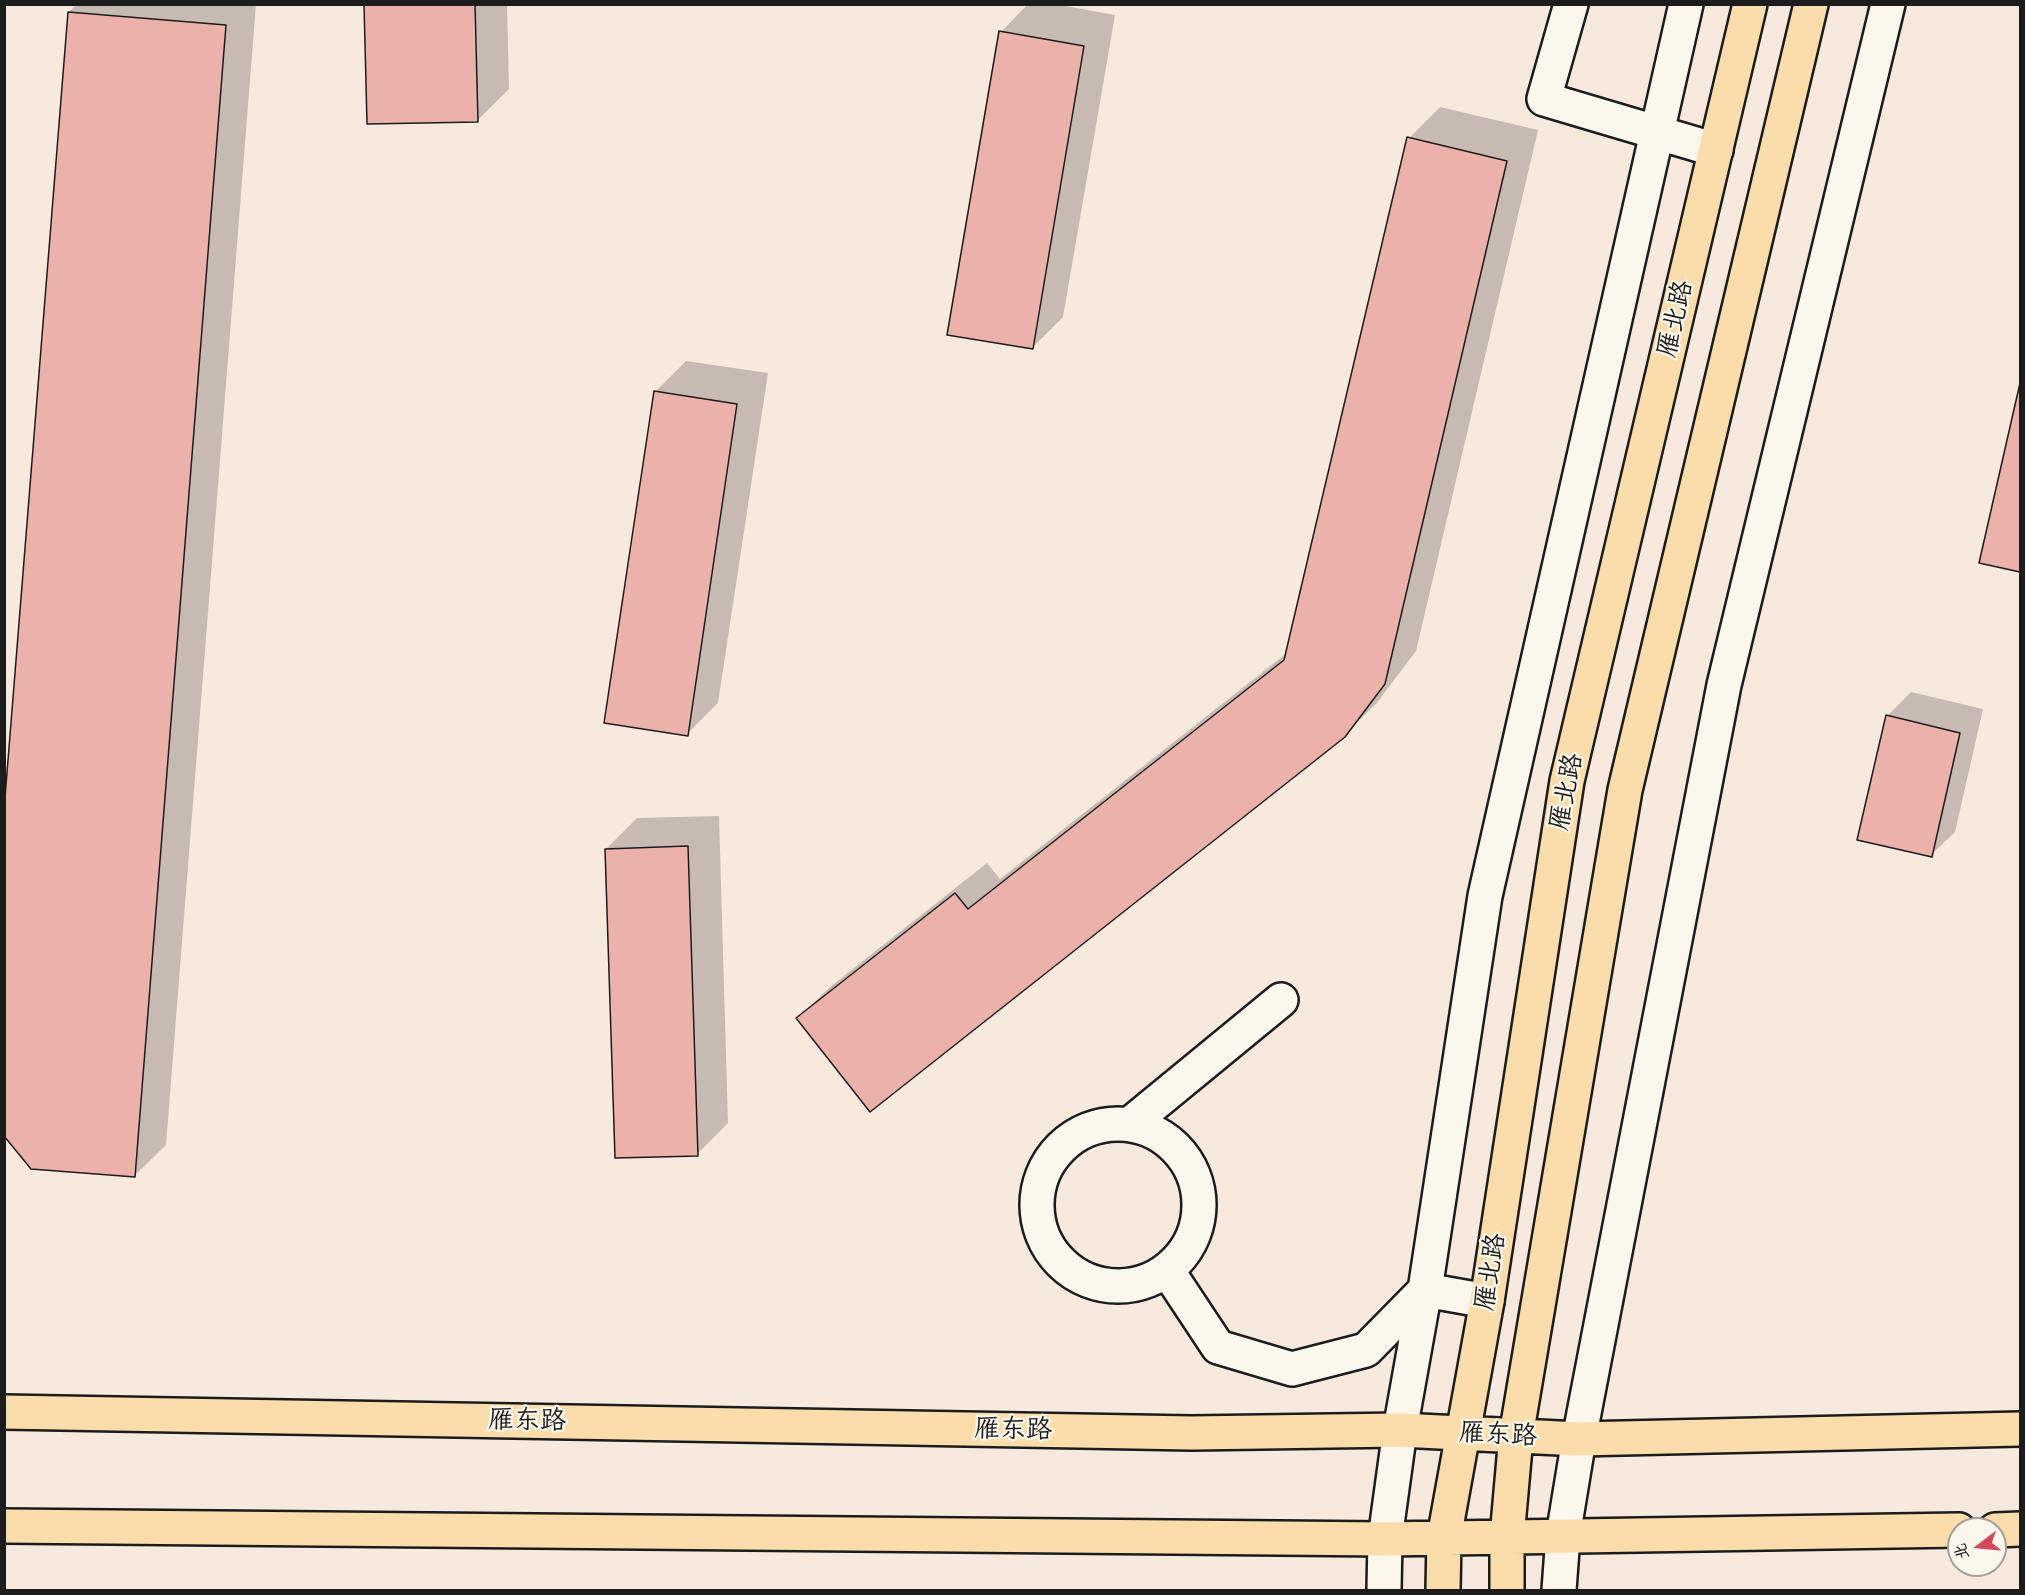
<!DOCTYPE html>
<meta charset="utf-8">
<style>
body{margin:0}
#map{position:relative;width:2025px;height:1595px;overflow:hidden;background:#f8e9df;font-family:Caveat,"LXGW WenKai TC",sans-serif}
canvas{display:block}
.frame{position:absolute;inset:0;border:6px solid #1c1c1c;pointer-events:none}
.north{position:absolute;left:1947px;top:1517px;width:60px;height:60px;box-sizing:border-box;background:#fbf7ec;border:2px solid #a29f99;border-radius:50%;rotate:254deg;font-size:16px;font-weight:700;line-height:24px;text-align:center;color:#1c1c1c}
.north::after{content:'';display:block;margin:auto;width:21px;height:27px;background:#d1495b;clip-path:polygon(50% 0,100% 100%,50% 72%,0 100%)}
</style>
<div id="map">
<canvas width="2025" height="1595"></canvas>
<div class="frame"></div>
<div class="north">北</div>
</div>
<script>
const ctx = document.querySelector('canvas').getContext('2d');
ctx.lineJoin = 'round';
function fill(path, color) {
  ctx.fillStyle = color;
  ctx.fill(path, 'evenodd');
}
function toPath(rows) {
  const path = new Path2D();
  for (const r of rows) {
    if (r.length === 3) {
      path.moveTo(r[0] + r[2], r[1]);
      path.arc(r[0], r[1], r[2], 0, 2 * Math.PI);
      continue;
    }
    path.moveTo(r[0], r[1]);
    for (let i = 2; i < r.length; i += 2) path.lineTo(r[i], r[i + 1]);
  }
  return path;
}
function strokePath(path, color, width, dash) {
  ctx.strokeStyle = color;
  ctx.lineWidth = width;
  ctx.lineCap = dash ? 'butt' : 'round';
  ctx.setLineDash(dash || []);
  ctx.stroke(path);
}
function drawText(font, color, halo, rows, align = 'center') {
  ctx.font = font + ' Caveat,"LXGW WenKai TC",sans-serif';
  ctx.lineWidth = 4.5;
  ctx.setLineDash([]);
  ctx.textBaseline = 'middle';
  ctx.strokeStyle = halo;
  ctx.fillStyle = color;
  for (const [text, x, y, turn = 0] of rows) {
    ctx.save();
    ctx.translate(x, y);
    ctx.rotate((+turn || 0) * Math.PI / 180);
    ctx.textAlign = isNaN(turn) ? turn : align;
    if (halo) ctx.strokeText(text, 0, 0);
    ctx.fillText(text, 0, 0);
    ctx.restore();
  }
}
const shadow = toPath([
 [77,4,256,4,166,1145,134,1176,69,12],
 [366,4,507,4,509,89,478,120],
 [1028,4,1055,4,1115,15,1063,317,1032,348,1001,32],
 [1440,107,1538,130,1416,651,1376,704,1344,735,798,1018,830,987,987,863,1000,879,1288,652,1409,138],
 [686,361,768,373,718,703,687,734,655,392],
 [2020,390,2020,571,1981,562],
 [1911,692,1983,709,1955,832,1931,855,1887,716],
 [719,816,728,1123,697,1154,606,849,637,818]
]);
const building = toPath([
 [364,4,475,4,478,122,367,124,364,4],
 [68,12,226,25,135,1177,31,1169,4,1136,4,810,68,12],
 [999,31,1084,46,1033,349,947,335,999,31],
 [1407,137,1507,161,1385,684,1345,737,870,1112,796,1018,955,893,968,909,1284,660,1407,137],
 [2020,383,2020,572,1979,563,2020,383],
 [654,391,737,404,688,736,604,723,654,391],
 [1886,715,1960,733,1932,857,1857,840,1886,715],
 [688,846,698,1156,615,1158,605,849,688,846]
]);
const minor = toPath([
 [1571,4,1544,99,1716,150],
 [1130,1124,1281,1000],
 [1118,1205,81],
 [1167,1270,1218,1347,1292,1369,1366,1350,1425,1290,1487,1301],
 [1384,1590,1385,1539,1400,1430,1425,1290,1485,896,1686,4],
 [1559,1590,1563,1536,1579,1439,1724,685,1888,4]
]);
const major = toPath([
 [4,1412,1192,1433,1400,1430,1579,1439,2020,1429],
 [4,1526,1385,1539,1959,1530],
 [1995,1530,2020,1529],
 [1443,1590,1444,1538,1487,1301,1567,781,1750,4],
 [1507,1590,1507,1537,1516,1436,1625,790,1811,4]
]);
const streetNames = [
 ["雁北路",1676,319,-77],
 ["雁北路",1567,792,-79],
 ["雁北路",1491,1272,-81],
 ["雁东路",527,1421,1],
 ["雁东路",1013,1430,1],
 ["雁东路",1498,1435,3]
];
fill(shadow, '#0003');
fill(building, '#ecb1aa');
strokePath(building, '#1c1c1c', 1.5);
strokePath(minor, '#1c1c1c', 38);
strokePath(major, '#1c1c1c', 38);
strokePath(minor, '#fbf7ec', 33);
strokePath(major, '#faddab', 33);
drawText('26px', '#1c1c1c', '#fbf7ec', streetNames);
</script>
